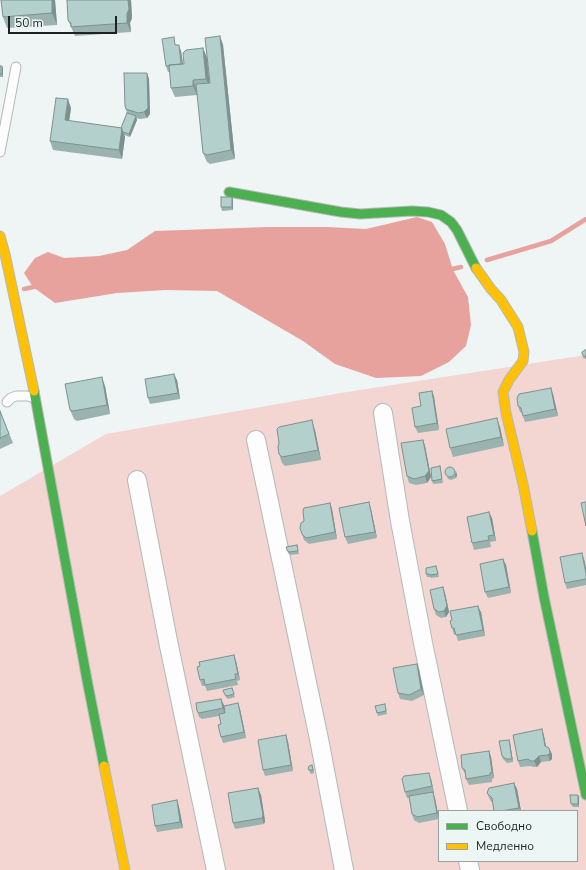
<!DOCTYPE html>
<meta charset="utf-8">
<style>
body{margin:0}
#map{position:relative;width:586px;height:870px;overflow:hidden;background:#eff4f4;font-family:"Nunito Sans",sans-serif}
canvas{display:block}
.legend{position:absolute;left:438px;top:810px;width:140px;height:52px;box-sizing:border-box;background:#ecf7f5;border:1px solid #9aa2a0;margin:0;padding:5px 7px;list-style:none;font-size:12px;color:#1e2221}
.legend li{display:flex;align-items:center;gap:8px;height:20px}
.legend b{width:20px;border:1px solid #9aa2a0}
.scale{position:absolute;left:8px;top:16px;width:109px;height:18px;box-sizing:border-box;border:2px solid #1e2221;border-top:0;padding-left:5px;font-size:12px;line-height:14px;white-space:nowrap;color:#1e2221;-webkit-text-stroke:3px #ecf7f5;paint-order:stroke}
</style>
<div id="map">
<canvas width="586" height="870"></canvas>
<ul class="legend">
<li><b style="height:5px;background:#4caf50"></b>Свободно</li>
<li><b style="height:5px;background:#ffc107"></b>Медленно</li>
</ul>
<div class="scale">50 m</div>
</div>
<script>
const ctx = document.querySelector('canvas').getContext('2d');
ctx.lineJoin = 'round';
function fill(path, color) {
  ctx.fillStyle = color;
  ctx.fill(path, 'evenodd');
}
function toPath(rows) {
  const path = new Path2D();
  for (const r of rows) {
    if (r.length === 3) {
      path.moveTo(r[0] + r[2], r[1]);
      path.arc(r[0], r[1], r[2], 0, 2 * Math.PI);
      continue;
    }
    path.moveTo(r[0], r[1]);
    for (let i = 2; i < r.length; i += 2) path.lineTo(r[i], r[i + 1]);
  }
  return path;
}
function strokePath(path, color, width, dash) {
  ctx.strokeStyle = color;
  ctx.lineWidth = width;
  ctx.lineCap = dash ? 'butt' : 'round';
  ctx.setLineDash(dash || []);
  ctx.stroke(path);
}
const green = toPath([
 [586,355,586,870,0,870,0,496,106,434,341,393],
 [439,811,577,811,577,861,439,861]
]);
const water = toPath([
 [417,217,432,222,445,244,453,270,468,297,471,325,466,346,449,362,421,376,376,378,335,364,303,341,217,291,165,290,117,293,55,303,33,287,24,273,35,258,48,252,64,258,99,256,127,250,155,231,267,227,327,227,366,229]
]);
const stream = toPath([
 [487,260,551,241,586,219],
 [448,270,461,267],
 [24,289,38,286]
]);
const lane = toPath([
 [0,152,16,67],
 [7,402,11,398,16,396,27,396,35,398]
]);
const street = toPath([
 [383,413,400,521,423,643,458,811],
 [256,440,319,739,344,870],
 [137,480,168,641,216,870],
 [468,861,470,870]
]);
const fast = toPath([
 [229,192,341,212,360,214,412,211,428,212,441,215,451,222,457,230,476,268],
 [34,391,87,680,104,766],
 [532,531,544,597,586,795]
]);
const slow = toPath([
 [0,236,5,254,34,391],
 [476,268,491,289,501,300,518,327,524,352,523,361,509,380,503,392,506,413,523,484,532,531],
 [104,766,125,870]
]);
const wall = toPath([
 [1,0,55,0,57,25,7,28,3,17],
 [67,0,131,0,132,18,130,23,131,32,75,36,68,20],
 [220,36,223,45,235,159,210,164,207,162,203,153,197,89,197,95,175,97,171,88,170,72,168,72,166,66,177,44,177,45,181,51,183,64,184,64,203,48,207,58,209,83,210,83],
 [0,66,2,66,3,69,3,77,0,77],
 [147,73,149,79,150,114,147,118,140,119,136,118,137,120,130,137,124,135,125,137,122,159,53,150,50,141,71,108,69,121,121,128,127,113,125,106],
 [232,197,233,200,233,210,222,211,221,207],
 [586,350,586,359,583,358,582,354],
 [177,380,180,399,150,404,148,398],
 [105,386,110,414,77,421,74,419,70,410],
 [432,391,434,397,439,430,418,433,415,427,421,406],
 [553,394,558,416,525,422,522,413,520,412,518,406],
 [0,411,13,443,0,449],
 [500,427,504,446,453,457,450,448],
 [315,430,321,460,285,466,282,463,279,454],
 [423,440,425,446,431,477,427,483,416,485,409,483,407,476],
 [440,466,443,483,433,484,432,481],
 [445,471,457,475,456,478,451,480,448,479],
 [330,503,332,509,337,539,309,544,304,540,302,534],
 [371,509,377,538,348,544,345,537],
 [492,518,496,541,490,542,491,547,474,550,472,543],
 [297,545,299,554,290,555,288,553,287,550],
 [503,559,506,565,511,593,488,598,485,592],
 [584,559,586,568,586,585,567,589,565,583],
 [437,569,439,577,431,578,430,577,427,577,426,574],
 [445,593,449,612,446,617,441,618,436,615,434,609],
 [481,612,485,636,458,641,456,634,454,635,452,628],
 [236,661,240,680,237,681,238,685,207,691,205,686,202,686,200,680],
 [417,664,419,670,424,695,412,701,400,699,398,693],
 [233,691,235,697,228,699,225,696,224,693],
 [224,705,225,713,240,709,246,738,223,743,221,737,221,724,219,716,202,719,199,717,197,711],
 [386,708,387,714,378,716,377,713],
 [542,729,544,736,546,746,552,754,552,759,550,761,541,762,537,767,534,767,530,766,520,767,518,761],
 [286,735,288,742,293,771,265,776,263,770],
 [509,740,510,743,513,762,507,763,503,759,502,756],
 [489,751,491,757,494,778,492,779,492,782,469,785,466,779,466,775,465,774,462,768],
 [308,769,314,769,314,773,311,774],
 [431,779,434,793,433,793,435,798,439,819,419,823,414,820,412,814,409,798,407,798,405,792],
 [514,783,517,789,521,811,494,811,493,803,490,800,487,793],
 [261,795,265,821,264,824,235,829,233,823],
 [578,795,579,798,579,807,573,807,571,804],
 [177,800,179,807,183,828,157,832,155,826]
]);
const shadedWall = toPath([
 [52,0,55,0,57,25,52,13],
 [128,0,131,0,132,18,130,23,131,32,127,23,127,14],
 [220,36,223,45,235,159,231,150],
 [179,45,181,51,184,71,182,64],
 [203,48,207,58,210,88,206,79],
 [2,66,3,69,3,77,2,74],
 [147,73,149,79,150,114,147,118,144,112],
 [193,80,196,89,197,95,193,86],
 [68,99,71,108,68,129,65,120],
 [136,116,137,120,130,137,129,134],
 [122,128,125,137,122,159,119,150],
 [232,197,233,200,233,210,232,207],
 [174,374,177,380,180,399,178,393],
 [102,377,105,386,110,414,107,405],
 [551,388,553,394,558,416,555,409],
 [432,391,434,397,439,430,437,423],
 [497,418,500,427,504,446,501,437],
 [312,420,315,430,321,460,318,450],
 [423,440,425,446,431,477,427,483,425,476],
 [456,471,457,475,456,478,455,475],
 [369,502,371,509,377,538,375,532],
 [330,503,332,509,337,539,335,532],
 [489,512,492,518,496,541,494,535],
 [582,553,584,559,586,568,586,574],
 [503,559,506,565,511,593,509,587],
 [443,587,445,593,449,612,446,617,444,611],
 [478,606,481,612,485,636,483,630],
 [234,655,236,661,240,680,238,674],
 [417,664,419,670,424,695,421,689],
 [221,699,224,705,225,715,223,708],
 [238,703,240,709,246,738,244,732],
 [542,729,544,736,547,752,545,746],
 [286,735,288,742,293,771,291,765],
 [509,740,510,743,513,762,512,759],
 [549,748,552,754,552,759,550,761,548,755],
 [489,751,491,757,494,778,492,772],
 [539,756,541,762,537,767,534,761],
 [429,773,431,779,434,793,432,786],
 [514,783,517,789,521,811,519,808],
 [258,788,261,795,265,821,264,824,262,818],
 [433,792,435,798,439,819,437,813],
 [578,795,579,798,579,807,578,804],
 [177,800,179,807,183,828,180,822]
]);
const building = toPath([
 [1,0,52,0,52,13,3,17,1,0],
 [67,0,128,0,129,9,127,14,127,23,71,27,71,23,69,22,68,20,67,0],
 [220,36,231,150,207,155,203,153,196,84,210,83,205,38,220,36],
 [174,37,175,45,179,45,181,64,169,65,169,66,166,66,162,39,174,37],
 [203,48,206,79,193,80,193,86,171,88,169,65,184,64,183,53,186,50,203,48],
 [0,66,2,66,2,74,0,74,0,66],
 [124,73,147,73,148,108,144,112,138,113,126,109,125,106,124,73],
 [56,98,68,99,65,120,122,128,119,150,50,141,56,98],
 [127,113,136,116,129,134,123,132,121,128,127,113],
 [221,197,232,197,232,207,221,207,221,197],
 [585,350,586,350,586,357,582,354,582,352,585,350],
 [174,374,178,393,148,398,145,379,174,374],
 [102,377,107,405,73,411,70,410,65,384,102,377],
 [551,388,555,409,523,416,521,408,518,406,517,398,519,394,551,388],
 [432,391,437,423,415,427,412,408,421,406,419,393,432,391],
 [0,411,9,434,0,438,0,411],
 [497,418,501,437,450,448,446,429,497,418],
 [312,420,318,450,282,457,279,454,278,447,279,443,277,429,279,427,312,420],
 [423,440,429,471,425,476,414,479,407,476,401,443,423,440],
 [440,466,442,479,432,481,431,468,440,466],
 [450,472,5],
 [369,502,375,532,345,537,339,508,369,502],
 [586,502,586,526,581,503,586,502],
 [330,503,335,532,306,538,302,534,300,528,301,523,304,521,303,511,304,508,330,503],
 [489,512,494,535,488,536,489,540,472,543,467,517,489,512],
 [297,545,298,551,289,552,287,550,286,547,297,545],
 [582,553,586,574,586,579,565,583,560,557,582,553],
 [503,559,509,587,485,592,480,564,503,559],
 [436,566,438,574,430,575,429,574,426,574,426,568,436,566],
 [443,587,447,606,444,611,439,612,434,609,430,590,443,587],
 [478,606,483,630,456,635,454,628,452,628,450,621,452,620,450,611,478,606],
 [234,655,238,674,235,674,236,679,205,685,204,679,200,680,197,667,200,666,199,662,234,655],
 [417,664,421,689,409,695,398,693,393,668,417,664],
 [232,688,234,694,227,696,224,693,223,690,232,688],
 [221,699,223,708,199,713,197,711,196,703,221,699],
 [238,703,244,732,221,737,218,725,221,724,219,714,225,713,224,706,238,703],
 [385,704,386,711,377,713,375,706,385,704],
 [542,729,545,746,549,748,550,753,548,755,539,756,534,761,531,761,528,759,518,761,513,735,542,729],
 [286,735,291,765,263,770,258,740,286,735],
 [509,740,512,759,506,759,502,756,499,741,509,740],
 [489,751,492,772,490,773,490,775,466,779,465,770,462,768,461,755,489,751],
 [312,765,313,770,309,770,308,769,309,766,312,765],
 [429,773,432,786,405,792,402,779,404,776,429,773],
 [514,783,519,808,501,811,494,811,492,798,487,793,489,788,514,783],
 [258,788,263,815,262,818,233,823,228,793,258,788],
 [433,792,437,813,417,817,412,814,409,796,433,792],
 [570,795,578,795,578,804,571,804,570,795],
 [177,800,180,822,155,826,152,805,177,800]
]);
fill(green, '#f3d5d1');
fill(water, '#e7a29e');
strokePath(stream, '#e7a29e', 4.5);
strokePath(lane, '#b4b9b8', 11);
strokePath(street, '#b4b9b8', 20);
strokePath(fast, '#b4b9b8', 11);
strokePath(slow, '#b4b9b8', 11);
strokePath(lane, '#fdfdfd', 9);
strokePath(street, '#fdfdfd', 18);
strokePath(fast, '#4caf50', 9);
strokePath(slow, '#ffc107', 9);
fill(wall, '#9ab3af');
fill(shadedWall, '#7d928f');
fill(building, '#b3d0cc');
strokePath(building, '#7d928f', 1);
</script>
